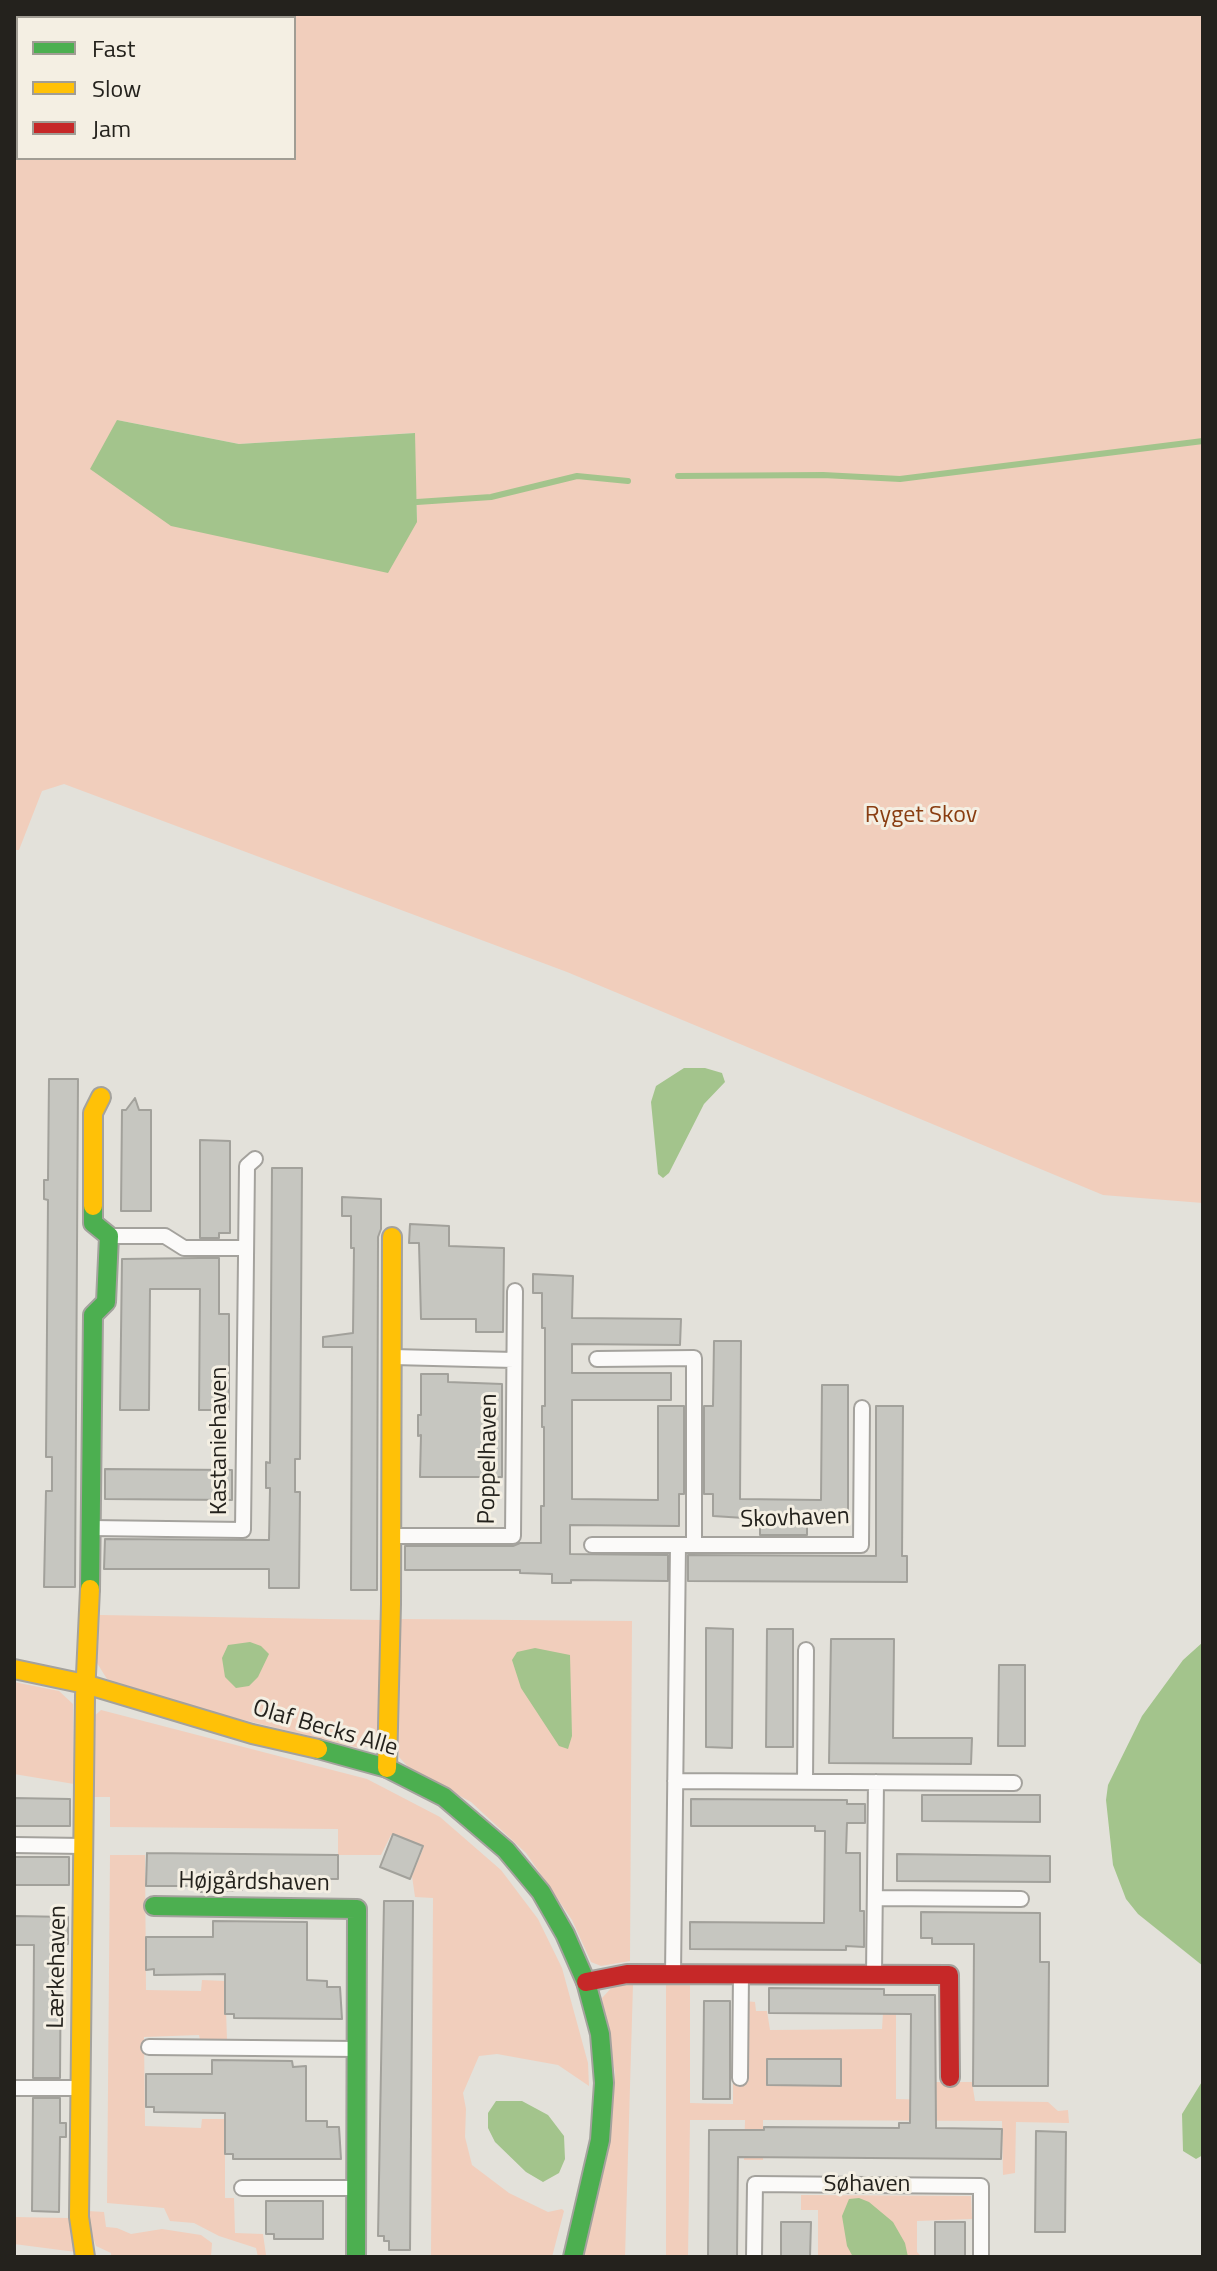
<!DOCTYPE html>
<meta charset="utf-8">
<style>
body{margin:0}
#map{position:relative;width:1217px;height:2271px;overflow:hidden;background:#e3e1da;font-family:"Titillium Web",sans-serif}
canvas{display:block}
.frame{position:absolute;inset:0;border:16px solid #24221d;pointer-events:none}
.legend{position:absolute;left:16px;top:16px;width:280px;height:144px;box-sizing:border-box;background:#f4efe3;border:2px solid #a19d94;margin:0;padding:10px 14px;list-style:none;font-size:24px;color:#24221d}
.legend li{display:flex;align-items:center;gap:16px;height:40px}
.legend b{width:40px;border:2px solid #a19d94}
</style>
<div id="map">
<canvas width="1217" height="2271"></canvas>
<div class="frame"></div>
<ul class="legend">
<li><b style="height:10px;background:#4caf50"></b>Fast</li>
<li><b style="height:10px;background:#ffc107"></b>Slow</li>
<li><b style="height:10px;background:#c62828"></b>Jam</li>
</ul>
</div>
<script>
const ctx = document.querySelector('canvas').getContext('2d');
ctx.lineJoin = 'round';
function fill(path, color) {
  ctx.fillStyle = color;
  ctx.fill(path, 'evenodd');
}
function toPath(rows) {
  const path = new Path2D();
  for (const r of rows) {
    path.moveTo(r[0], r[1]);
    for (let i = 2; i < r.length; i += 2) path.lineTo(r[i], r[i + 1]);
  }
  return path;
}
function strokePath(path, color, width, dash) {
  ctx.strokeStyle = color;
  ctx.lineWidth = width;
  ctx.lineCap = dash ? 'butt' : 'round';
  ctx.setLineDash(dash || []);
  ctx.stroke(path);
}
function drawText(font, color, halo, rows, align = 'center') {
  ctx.font = font + ' "Titillium Web",sans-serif';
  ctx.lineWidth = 6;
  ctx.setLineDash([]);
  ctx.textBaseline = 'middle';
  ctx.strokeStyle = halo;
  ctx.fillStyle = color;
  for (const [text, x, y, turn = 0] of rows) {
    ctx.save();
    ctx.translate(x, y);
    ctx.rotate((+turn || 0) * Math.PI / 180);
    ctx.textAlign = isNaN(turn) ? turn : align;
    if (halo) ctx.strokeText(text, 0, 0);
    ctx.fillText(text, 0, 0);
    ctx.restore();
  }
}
const green = toPath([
 [14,14,1203,14,1203,1203,1103,1195,567,972,64,784,42,791,19,850,14,850],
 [18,18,294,18,294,158,18,158],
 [117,420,239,444,414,433,417,522],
 [100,1615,381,1620,382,1733,372,1745,359,1748,194,1708,107,1679,97,1663],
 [399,1619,632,1621,630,1961,601,1966,591,1962,572,1920,526,1853,471,1802,410,1769,399,1757,395,1725],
 [14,1682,59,1691,73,1704,74,1784,14,1774],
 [101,1710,367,1779,440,1817,501,1870,538,1919,562,1968,588,2063,589,2086,558,2065,497,2054,479,2056,463,2093,466,2109,465,2137,472,2165,509,2193,548,2212,562,2209,564,2211,552,2257,431,2257,433,1898,415,1897,412,1876,423,1849,391,1835,381,1855,338,1855,338,1829,110,1827,110,1797,90,1797,92,1718],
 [110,1855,145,1855,146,1990,201,1991,202,1980,225,1981,227,2040,200,2040,199,2035,144,2037,145,2126,201,2128,202,2119,225,2119,225,2198,234,2198,235,2233,263,2234,266,2255,336,2257,258,2257,256,2248,219,2236,194,2223,170,2221,164,2208,107,2203],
 [690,1982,690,2103,733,2104,733,2082,744,2080,745,2001,755,2002,756,2011,767,2011,770,2030,882,2029,883,2013,896,2014,896,2099,934,2100,935,2082,972,2082,975,2101,1048,2102,1058,2111,1068,2110,1069,2123,1016,2122,1015,2173,1003,2175,1002,2121,763,2120,763,2160,744,2160,745,2120,690,2120,688,2257,666,2257,666,1983],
 [633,1984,625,2257,584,2257,610,2130,615,2073,602,1998,614,1985],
 [801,2195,971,2196,972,2219,917,2221,917,2252,922,2257,818,2257,818,2210,801,2210],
 [88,2211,104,2212,106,2227,117,2228,131,2234,162,2229,201,2235,212,2243,211,2257,111,2257,111,2253,96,2246,90,2229],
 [14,2217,68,2218,76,2252,14,2244]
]);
const water = toPath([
 [117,420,239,444,415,433,417,522,388,573,171,526,90,469],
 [684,1068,705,1068,722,1073,725,1082,704,1104,669,1173,663,1178,658,1174,651,1102,656,1086],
 [250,1642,261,1646,269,1654,258,1677,249,1686,236,1688,225,1677,222,1658,228,1645],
 [1203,1642,1203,1966,1138,1914,1126,1899,1113,1865,1106,1800,1108,1785,1142,1716,1183,1660],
 [535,1648,570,1655,572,1736,568,1749,559,1746,521,1688,512,1660,517,1652],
 [1203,2080,1203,2155,1196,2159,1183,2151,1182,2114],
 [496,2101,522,2101,548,2115,564,2136,565,2159,559,2173,543,2182,526,2172,495,2142,488,2128,488,2113],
 [859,2198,869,2202,893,2222,905,2243,908,2257,853,2257,847,2246,842,2216,849,2199]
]);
const stream = toPath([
 [678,476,823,475,900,479,1203,441],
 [417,502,491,497,577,476,628,481]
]);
const building = toPath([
 [49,1079,78,1079,75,1587,44,1587,46,1491,52,1491,52,1457,46,1457,48,1200,44,1199,44,1180,48,1180,49,1079],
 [135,1098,139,1110,151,1110,151,1211,121,1211,122,1110,126,1110,135,1098],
 [200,1140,230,1141,230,1233,219,1233,219,1238,200,1238,200,1140],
 [272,1168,302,1168,300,1459,295,1459,295,1492,300,1492,299,1588,269,1588,269,1569,104,1569,105,1539,269,1540,270,1488,266,1488,266,1462,270,1463,272,1168],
 [342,1197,381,1199,381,1229,378,1237,377,1590,351,1590,352,1347,323,1347,323,1337,353,1333,354,1248,351,1248,351,1216,342,1216,342,1197],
 [410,1224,449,1226,449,1246,504,1248,503,1332,476,1332,476,1319,421,1319,419,1243,409,1243,410,1224],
 [200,1258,219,1258,219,1314,229,1314,229,1410,199,1410,200,1289,150,1289,149,1410,120,1410,122,1259,200,1258],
 [533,1274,573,1276,572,1318,681,1319,680,1345,572,1344,572,1373,671,1373,671,1400,572,1400,572,1499,658,1500,658,1406,684,1406,684,1494,679,1494,679,1526,570,1525,570,1554,668,1555,668,1581,571,1580,571,1583,552,1583,552,1574,520,1573,520,1570,405,1570,405,1546,513,1546,520,1543,541,1543,541,1506,544,1506,544,1427,542,1427,542,1406,545,1406,545,1328,542,1328,542,1293,533,1293,533,1274],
 [714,1341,741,1341,740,1499,821,1500,822,1385,848,1385,848,1519,810,1519,810,1523,807,1523,807,1535,760,1535,760,1519,713,1516,713,1494,704,1494,704,1406,713,1406,714,1341],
 [421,1374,448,1374,448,1382,502,1384,502,1477,420,1477,421,1435,418,1436,418,1415,421,1415,421,1374],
 [876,1406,903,1406,902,1556,907,1556,907,1582,688,1581,688,1555,876,1556,876,1406],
 [105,1469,232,1470,232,1500,105,1499,105,1469],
 [706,1628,733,1629,732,1748,706,1747,706,1628],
 [767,1629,793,1629,793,1747,766,1747,767,1629],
 [831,1639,894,1639,893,1738,972,1738,971,1764,829,1763,831,1639],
 [999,1665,1025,1665,1025,1746,998,1746,999,1665],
 [922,1795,1040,1795,1040,1822,922,1821,922,1795],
 [14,1798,70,1799,70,1826,14,1826,14,1798],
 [691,1799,847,1800,847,1804,865,1804,865,1823,847,1823,846,1853,860,1853,860,1911,864,1911,864,1947,846,1946,846,1950,690,1949,690,1922,824,1923,825,1831,815,1831,815,1826,691,1826,691,1799],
 [393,1834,423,1846,410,1879,380,1867,393,1834],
 [147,1853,338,1855,338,1879,329,1879,329,1884,242,1884,242,1890,200,1892,200,1886,146,1886,147,1853],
 [897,1854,1050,1856,1050,1882,897,1881,897,1854],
 [14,1857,69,1857,69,1885,14,1885,14,1857],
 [384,1901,413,1901,410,2250,389,2250,389,2241,384,2241,384,2236,378,2236,384,1901],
 [921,1912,1040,1913,1040,1962,1049,1962,1048,2086,973,2086,974,1944,932,1944,932,1938,921,1938,921,1912],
 [14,1916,68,1917,68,1944,61,1944,60,2078,33,2078,34,1945,14,1945,14,1916],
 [213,1921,307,1922,307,1980,327,1981,327,1987,340,1987,342,2019,234,2018,234,2014,225,2014,225,1974,154,1975,154,1969,146,1970,146,1937,213,1937,213,1921],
 [769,1988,884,1989,884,1995,935,1995,936,2128,1002,2129,1001,2159,738,2157,737,2257,708,2257,709,2130,764,2130,764,2127,899,2128,899,2123,910,2123,911,2014,769,2013,769,1988],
 [704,2001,730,2001,730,2099,703,2099,704,2001],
 [767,2059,841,2059,841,2086,767,2085,767,2059],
 [212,2060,292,2061,293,2067,306,2066,306,2121,327,2121,327,2127,339,2127,341,2159,233,2159,233,2154,225,2154,225,2113,154,2112,154,2107,146,2107,146,2074,212,2074,212,2060],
 [33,2098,60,2098,60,2123,66,2123,66,2137,60,2137,59,2212,32,2211,33,2098],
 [1036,2131,1066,2132,1065,2232,1035,2232,1036,2131],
 [266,2201,323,2201,323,2239,274,2239,274,2234,266,2234,266,2201],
 [781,2222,811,2222,810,2257,781,2257,781,2222],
 [935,2222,965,2222,965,2257,935,2257,935,2222]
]);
const street = toPath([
 [109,1236,165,1236,184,1248,246,1248],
 [393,1357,514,1360],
 [597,1359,694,1358,694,1545],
 [91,1528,243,1530,247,1166,255,1159],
 [392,1536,513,1536,515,1291],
 [592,1545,861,1545,862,1408],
 [675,1781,1014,1783],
 [805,1782,806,1650],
 [14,1845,83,1846],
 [875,1898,1021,1899],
 [673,1974,678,1545],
 [874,1975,876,1782],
 [149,2047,357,2049],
 [740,2078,741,1974],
 [14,2088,80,2088],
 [242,2188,356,2188],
 [754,2257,755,2184,981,2186,981,2257]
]);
const fast = toPath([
 [90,1589,93,1315,106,1302,109,1236,93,1223,93,1206],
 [318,1749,387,1768,444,1797,506,1850,541,1892,565,1934,586,1982,600,2034,604,2083,600,2140,573,2257],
 [154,1906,357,1909,356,2257]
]);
const slow = toPath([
 [93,1206,93,1113,101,1097],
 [14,1669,85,1684,252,1734,318,1749],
 [387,1768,391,1604,392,1237],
 [85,2257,79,2217,85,1696,90,1589]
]);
const jam = toPath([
 [586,1982,627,1974,949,1975,950,2077]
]);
const parkNames = [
 ["Ryget Skov",921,816]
];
const streetNames = [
 ["Kastaniehaven",220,1441,-90],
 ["Poppelhaven",489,1459,-89],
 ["Skovhaven",795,1519,-2],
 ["Olaf Becks Alle",325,1729,16],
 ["Højgårdshaven",254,1883,1],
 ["Lærkehaven",58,1967,-89],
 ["Søhaven",867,2185]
];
fill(green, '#f1cebc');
fill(water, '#a3c48c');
strokePath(stream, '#a3c48c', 6);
fill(building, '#c6c6c0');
strokePath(building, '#a2a19b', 2);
strokePath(street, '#a4a29d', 18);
strokePath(fast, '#a4a29d', 22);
strokePath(slow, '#a4a29d', 22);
strokePath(jam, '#a4a29d', 22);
strokePath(street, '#fbfaf9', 14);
strokePath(fast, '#4caf50', 18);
strokePath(slow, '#ffc107', 18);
strokePath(jam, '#c62828', 18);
drawText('24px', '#893d11', '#f4efe3', parkNames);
drawText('24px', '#24221d', '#f4efe3', streetNames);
</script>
